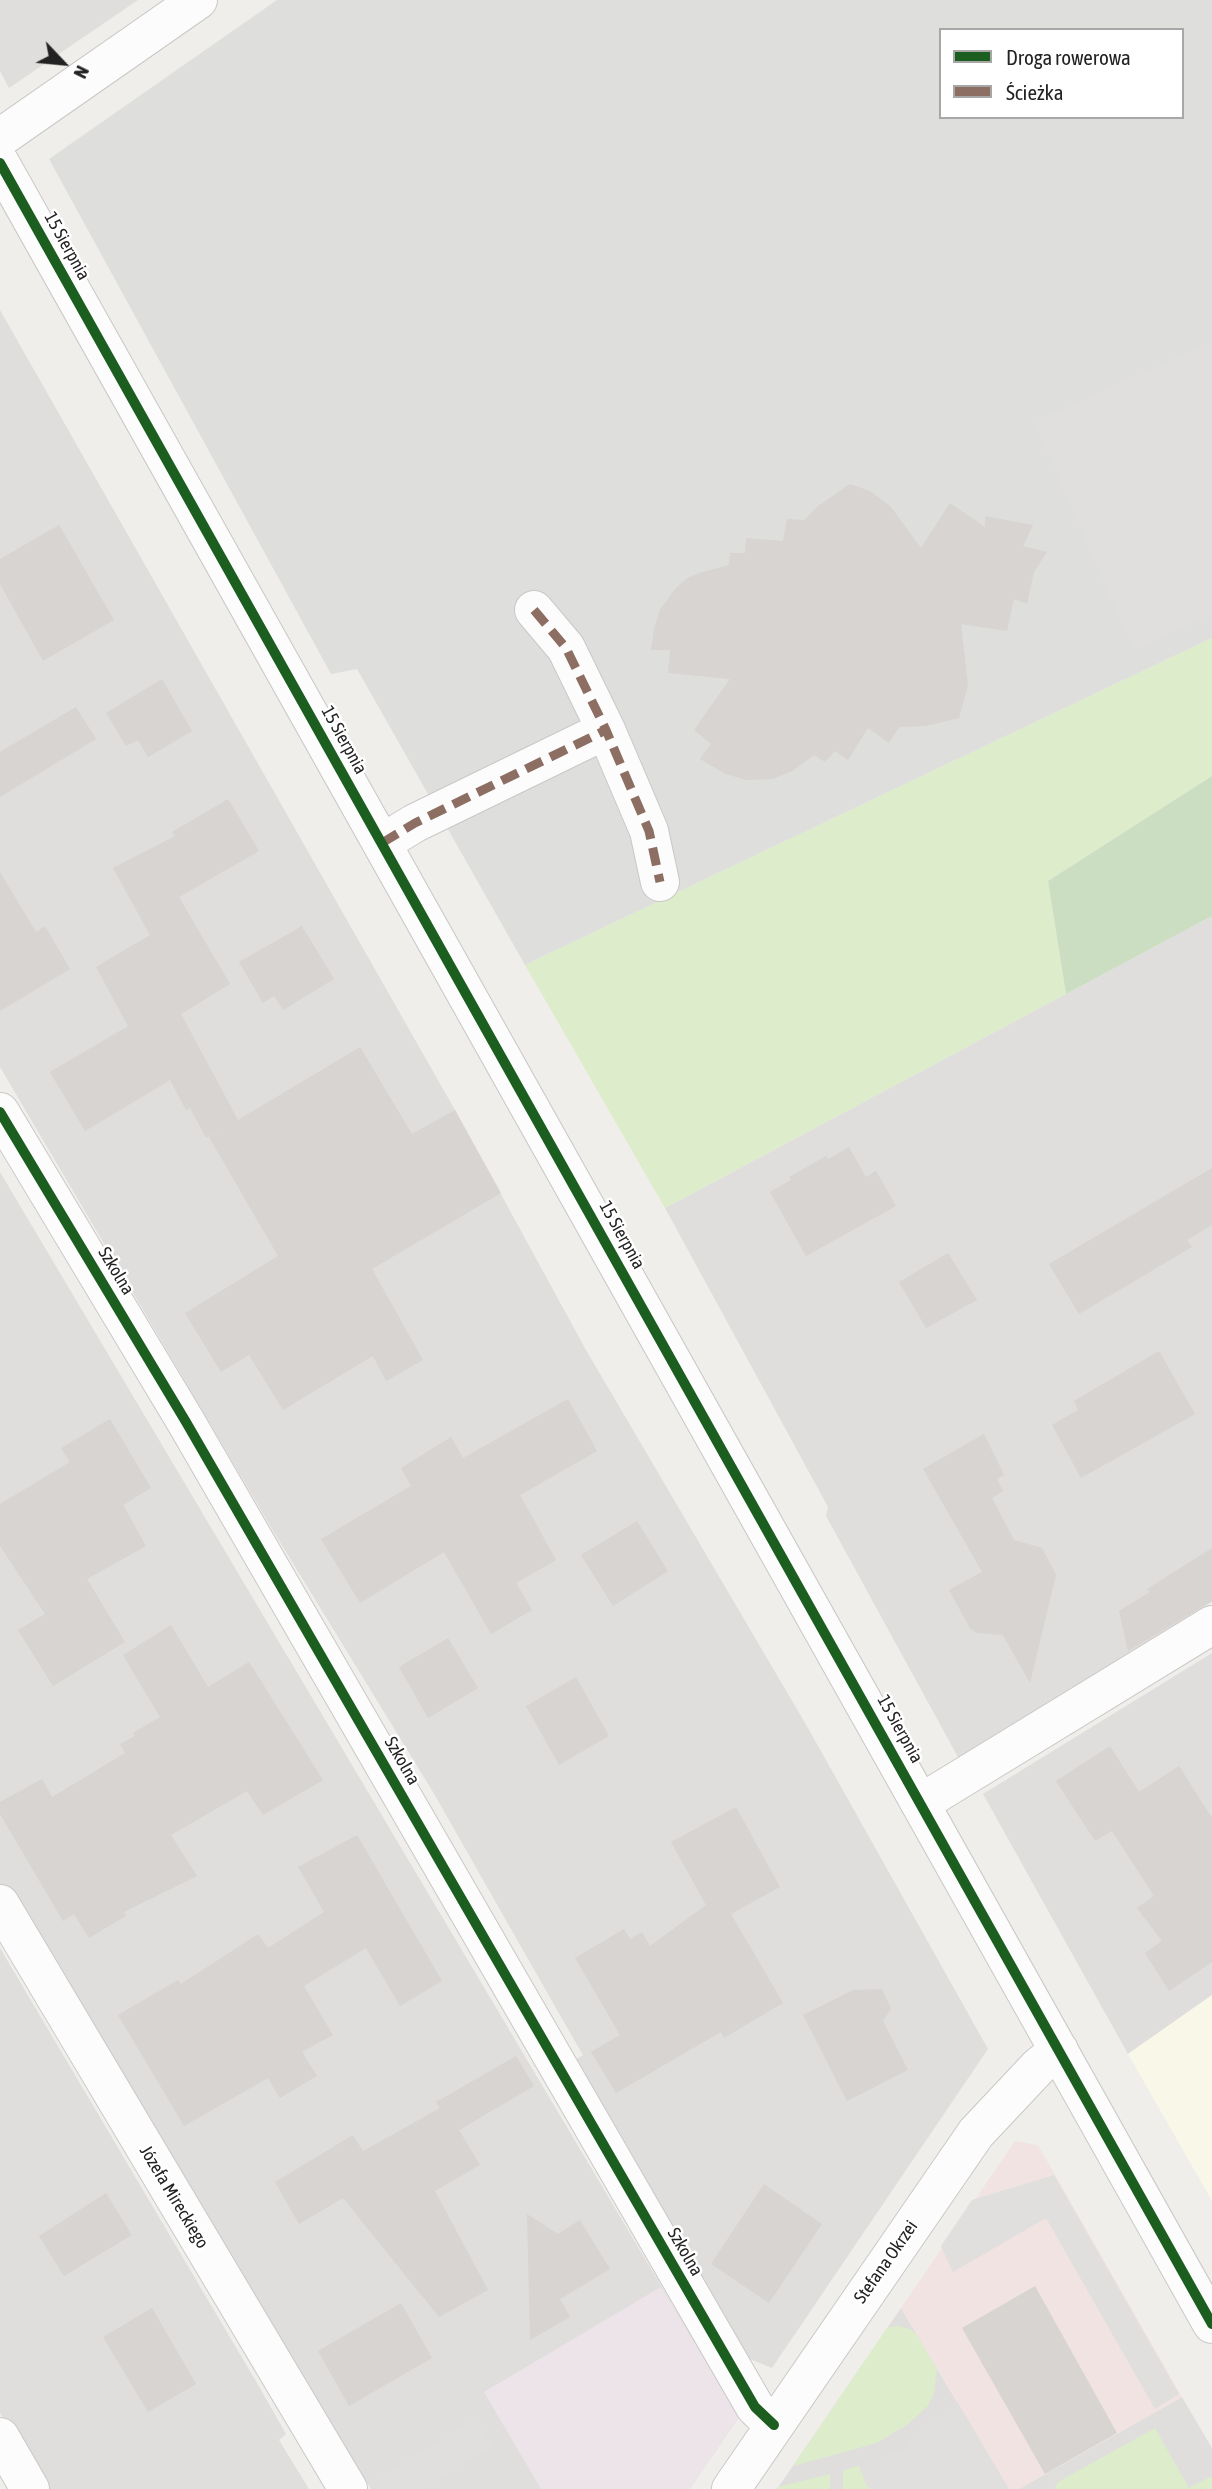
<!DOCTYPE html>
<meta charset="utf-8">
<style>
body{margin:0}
#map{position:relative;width:1212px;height:2489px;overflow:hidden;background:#f0eeeb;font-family:"Asap Condensed",sans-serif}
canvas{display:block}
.legend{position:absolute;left:939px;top:28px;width:245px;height:91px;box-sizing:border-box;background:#fff;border:2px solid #a7a7a7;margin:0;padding:9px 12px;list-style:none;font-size:21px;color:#222}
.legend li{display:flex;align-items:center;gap:14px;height:35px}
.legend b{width:35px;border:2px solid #a7a7a7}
.north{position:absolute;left:28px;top:28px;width:70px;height:70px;-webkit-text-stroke:5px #fff;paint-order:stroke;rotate:116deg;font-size:19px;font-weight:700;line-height:28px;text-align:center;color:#222}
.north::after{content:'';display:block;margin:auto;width:24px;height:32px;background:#222;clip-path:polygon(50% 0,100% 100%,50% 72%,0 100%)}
</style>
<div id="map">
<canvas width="1212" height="2489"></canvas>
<ul class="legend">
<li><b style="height:9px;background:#1b5e20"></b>Droga rowerowa</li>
<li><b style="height:9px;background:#8d6e63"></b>Ścieżka</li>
</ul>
<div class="north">N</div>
</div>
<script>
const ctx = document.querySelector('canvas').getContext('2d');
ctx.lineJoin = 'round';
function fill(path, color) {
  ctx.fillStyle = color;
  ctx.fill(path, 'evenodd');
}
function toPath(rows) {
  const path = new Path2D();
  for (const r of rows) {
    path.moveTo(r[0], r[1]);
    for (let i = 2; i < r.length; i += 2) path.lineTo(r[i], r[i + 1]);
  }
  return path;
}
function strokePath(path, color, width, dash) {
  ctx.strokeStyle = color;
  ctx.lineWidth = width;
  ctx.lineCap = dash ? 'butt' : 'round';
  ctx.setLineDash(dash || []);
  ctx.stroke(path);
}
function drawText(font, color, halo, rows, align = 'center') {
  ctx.font = font + ' "Asap Condensed",sans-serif';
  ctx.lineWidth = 5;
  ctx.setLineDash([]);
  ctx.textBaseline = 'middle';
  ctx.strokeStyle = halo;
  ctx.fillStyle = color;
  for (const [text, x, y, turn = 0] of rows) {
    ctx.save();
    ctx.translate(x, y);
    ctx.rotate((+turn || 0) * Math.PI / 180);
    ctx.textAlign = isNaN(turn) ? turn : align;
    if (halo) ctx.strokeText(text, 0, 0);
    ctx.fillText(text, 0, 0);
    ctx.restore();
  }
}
const residential = toPath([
 [0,0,138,0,9,88,0,71],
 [0,310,455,1110,586,1350,808,1728,988,2049,772,2368,735,2353,568,2064,583,2055,573,2038,433,1792,275,1534,0,1067],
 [1212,916,1212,1602,959,1759,826,1516,828,1507,665,1208],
 [0,1172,739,2417,690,2489,371,2489,229,2270,0,1886],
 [1212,1653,1212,1995,1128,2054,983,1794],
 [0,1948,257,2383,286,2434,279,2440,309,2489,45,2489,0,2413],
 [901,2308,1009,2489,777,2489],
 [1182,2397,1212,2448,1212,2489,1019,2489]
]);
const commercial = toPath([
 [1015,2141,1038,2145,1182,2397,1019,2489,1009,2489,901,2308]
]);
const industrial = toPath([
 [661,2287,739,2417,690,2489,541,2489,484,2392]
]);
const education = toPath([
 [1212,1995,1212,2201,1128,2054]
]);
const religious = toPath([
 [277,0,1212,0,1212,638,525,965,357,669,331,674,49,159],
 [941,30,1182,30,1182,117,941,117]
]);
const grass = toPath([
 [1212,638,1212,776,1048,881,1066,994,665,1208,525,965],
 [898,2326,910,2329,916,2334,937,2369,934,2393,928,2406,908,2424,877,2443,793,2466,887,2328],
 [1155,2428,1189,2488,1212,2476,1212,2489,1054,2489,1058,2482],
 [859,2465,866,2484,871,2489,843,2489,843,2471],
 [830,2474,830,2489,777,2489,778,2487]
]);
const forest = toPath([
 [1212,776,1212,916,1066,994,1048,881]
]);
const parking = toPath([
 [1212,341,1212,614,1133,649,1034,422],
 [1054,2175,1179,2394,1155,2409,1046,2218,953,2272,941,2246,972,2200],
 [957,2401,1009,2489,871,2489,866,2484,859,2465,902,2450],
 [475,2418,492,2446,424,2489,380,2489,375,2481]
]);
const building = toPath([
 [850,484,870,491,891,507,921,548,950,503,985,527,985,516,1033,525,1023,546,1047,552,1034,572,1027,604,1014,599,1007,631,961,624,968,685,959,718,925,726,899,727,889,743,868,728,848,760,835,751,825,762,814,755,792,771,773,779,746,780,726,774,700,759,711,744,694,730,730,679,668,673,670,650,651,650,654,629,660,610,676,588,686,579,699,573,729,565,730,553,745,553,746,538,783,541,787,519,804,520,818,506],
 [59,525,114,620,43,661,0,584,0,559],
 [162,679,192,731,148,757,138,740,126,746,106,713],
 [76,707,96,739,0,797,0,752],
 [228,799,259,851,179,897,230,984,181,1014,238,1120,360,1047,412,1134,455,1110,501,1193,372,1269,423,1360,386,1381,373,1356,283,1410,249,1355,221,1372,185,1313,278,1256,209,1137,223,1129,206,1138,190,1108,186,1110,170,1080,85,1131,50,1072,128,1026,96,967,150,935,113,868,175,836,172,832],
 [0,872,36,932,45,926,70,969,0,1011],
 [302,926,334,979,283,1010,274,996,263,1003,239,962],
 [849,1147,866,1177,876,1171,896,1206,806,1256,770,1192,791,1180,789,1177,826,1156,828,1159],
 [1212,1168,1212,1225,1187,1240,1192,1247,1079,1314,1049,1264],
 [948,1253,977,1300,926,1328,899,1282],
 [1159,1351,1195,1414,1081,1478,1052,1425,1078,1410,1074,1401],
 [568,1399,597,1451,520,1495,556,1560,516,1583,532,1610,491,1634,444,1552,360,1603,321,1539,411,1486,401,1468,451,1437,463,1458],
 [110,1419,151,1488,123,1505,146,1546,87,1579,125,1642,53,1686,18,1630,45,1614,0,1546,0,1504,70,1462,61,1448],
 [984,1434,1004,1475,997,1479,1003,1491,992,1498,1014,1540,1042,1548,1056,1575,1030,1683,1003,1635,977,1633,970,1628,949,1590,982,1572,923,1469],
 [637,1521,668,1571,613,1606,581,1555],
 [1212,1548,1212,1601,1128,1651,1119,1611,1150,1592,1147,1589],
 [171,1625,208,1687,249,1662,323,1780,263,1815,247,1791,171,1835,197,1876,124,1912,126,1916,89,1938,74,1914,63,1921,0,1814,0,1802,42,1779,52,1797,125,1753,120,1744,135,1736,133,1733,160,1717,123,1655],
 [448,1638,478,1688,428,1718,399,1667],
 [576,1677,609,1736,559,1765,526,1706],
 [1110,1746,1139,1792,1179,1766,1212,1818,1212,1962,1169,1991,1145,1953,1162,1941,1137,1908,1154,1896,1112,1831,1095,1841,1056,1781],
 [736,1807,780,1887,731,1914,783,2003,724,2038,721,2032,616,2093,591,2052,620,2035,575,1958,624,1929,630,1939,642,1932,650,1946,706,1905,671,1842],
 [357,1835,442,1981,400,2006,366,1948,304,1986,333,2035,302,2052,317,2076,280,2098,268,2078,184,2126,118,2015,178,1980,181,1984,258,1934,268,1948,324,1912,298,1867],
 [882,1989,891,2009,883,2021,908,2070,847,2101,803,2015,853,1990],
 [516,2056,534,2086,459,2130,480,2165,435,2191,488,2290,439,2317,343,2198,299,2224,275,2182,353,2135,363,2151,440,2108,436,2102],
 [764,2184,822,2224,769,2303,711,2264],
 [106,2193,132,2235,64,2276,39,2236],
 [527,2214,558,2234,580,2220,610,2269,560,2299,570,2317,530,2340],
 [1035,2286,1117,2433,1045,2474,962,2328],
 [401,2303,432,2358,349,2406,318,2351],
 [152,2308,196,2384,148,2412,103,2337]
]);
const minor = toPath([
 [0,138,198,0],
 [0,163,1212,2324],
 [534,610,566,648,606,730],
 [382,843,415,823,606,730,649,831,660,882],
 [0,1112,186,1422,755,2407,774,2425],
 [921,1803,1212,1625],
 [0,1904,348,2489],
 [0,2437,30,2489],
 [731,2489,976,2133,1039,2066,1059,2050]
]);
const quiet = toPath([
 [534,610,566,648,606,730],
 [382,843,415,823,606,730,649,831,660,882]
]);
const cycleway = toPath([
 [0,163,1212,2324],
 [0,1112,186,1422,755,2407,774,2425]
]);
const streetNames = [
 ["15 Sierpnia",67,246,61],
 ["15 Sierpnia",344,740,61],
 ["15 Sierpnia",622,1235,61],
 ["Szkolna",116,1271,59],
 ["15 Sierpnia",900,1729,61],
 ["Szkolna",402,1761,60],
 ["Józefa Mireckiego",174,2197,59],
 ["Szkolna",685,2252,60],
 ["Stefana Okrzei",886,2262,-55]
];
fill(residential, '#dfdedc');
fill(commercial, '#f1e3e1');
fill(industrial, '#ede4e9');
fill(education, '#f8f7e8');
fill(religious, '#dededc');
fill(grass, '#ddeccb');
fill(forest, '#cbdec1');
fill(parking, '#e0dfde');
fill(building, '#d7d4d2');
strokePath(minor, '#c9c8c7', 40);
strokePath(minor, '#fdfcfc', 38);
strokePath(quiet, '#8d6e63', 9, [18, 9]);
strokePath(cycleway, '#1b5e20', 10);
drawText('18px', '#222', '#fff', streetNames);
</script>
